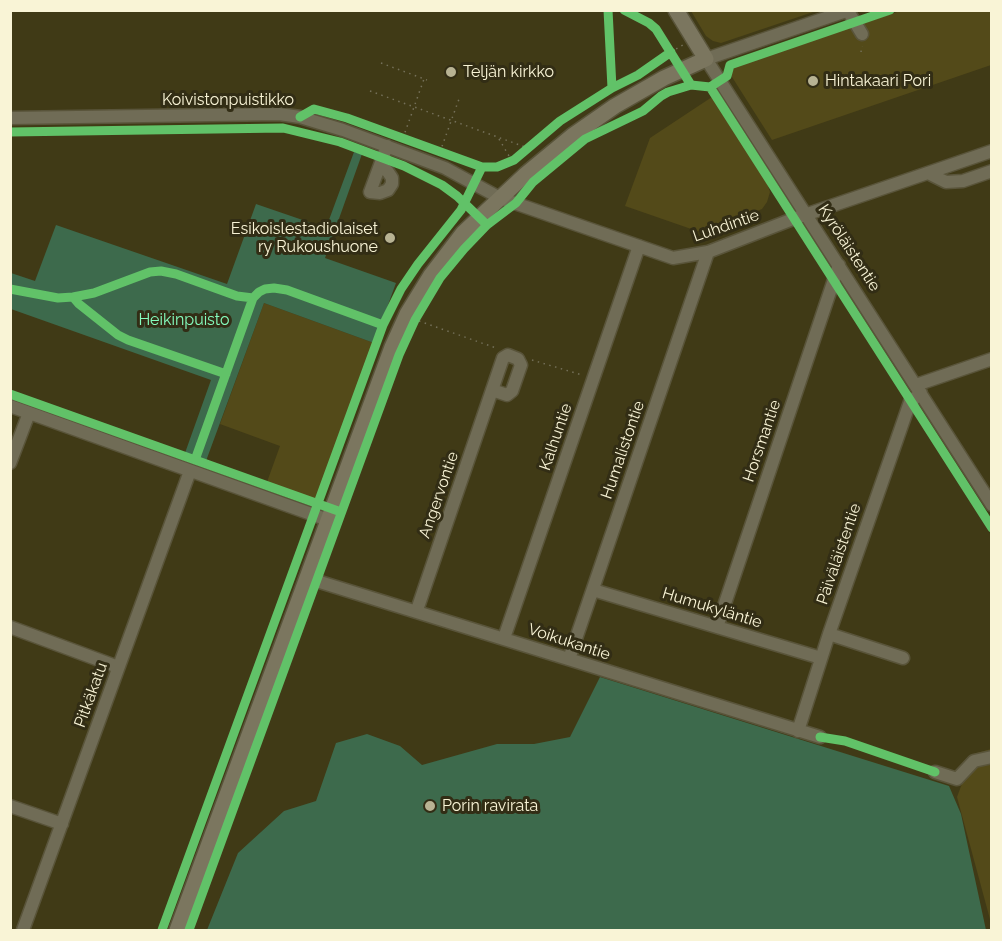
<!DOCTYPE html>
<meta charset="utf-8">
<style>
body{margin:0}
#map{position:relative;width:1002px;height:941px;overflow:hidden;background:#403a16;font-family:Raleway,sans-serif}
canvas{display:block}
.frame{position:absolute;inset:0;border:12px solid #f9f4d6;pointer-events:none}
</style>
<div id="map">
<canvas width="1002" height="941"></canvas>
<div class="frame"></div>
</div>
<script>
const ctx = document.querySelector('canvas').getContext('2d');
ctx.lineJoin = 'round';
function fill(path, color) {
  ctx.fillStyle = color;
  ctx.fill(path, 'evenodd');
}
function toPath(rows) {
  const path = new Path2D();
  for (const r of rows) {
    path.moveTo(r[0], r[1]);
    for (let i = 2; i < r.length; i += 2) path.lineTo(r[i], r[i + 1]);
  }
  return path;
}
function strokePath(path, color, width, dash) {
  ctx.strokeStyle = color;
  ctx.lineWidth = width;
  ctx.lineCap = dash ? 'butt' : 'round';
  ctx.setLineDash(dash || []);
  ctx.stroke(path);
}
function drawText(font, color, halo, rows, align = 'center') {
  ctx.font = font + ' Raleway,sans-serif';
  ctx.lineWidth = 6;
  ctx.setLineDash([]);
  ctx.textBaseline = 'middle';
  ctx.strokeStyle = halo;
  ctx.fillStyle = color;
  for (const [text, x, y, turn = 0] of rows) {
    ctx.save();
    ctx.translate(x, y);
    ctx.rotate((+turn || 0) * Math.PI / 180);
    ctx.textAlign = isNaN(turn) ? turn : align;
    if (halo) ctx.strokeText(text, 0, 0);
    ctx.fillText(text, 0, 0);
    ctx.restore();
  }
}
const built = toPath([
 [691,11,816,11,721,43,713,41,706,36],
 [900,11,991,11,991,65,772,140,732,77,732,71,736,66],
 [712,97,767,183,770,192,767,202,762,209,716,228,697,231,625,206,650,138],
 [264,303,374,343,317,501,267,482,280,446,220,424],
 [991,749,991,923,957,797,973,754]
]);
const green = toPath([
 [354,152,362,154,325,258,396,283,374,343,264,303,206,461,185,453,211,380,11,309,11,273,35,281,56,225,227,284,256,204,326,228],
 [600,677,949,786,961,814,986,930,207,930,238,853,284,811,316,801,336,743,367,734,400,746,422,765,497,744,534,744,570,737]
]);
const path = toPath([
 [671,52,683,45],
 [861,52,862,46],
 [381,63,427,80],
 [370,91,528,148],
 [403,138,424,79],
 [499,139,512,161],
 [440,152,459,99],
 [419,321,496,348],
 [532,360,582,375]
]);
const minor = toPath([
 [849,10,706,59,992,505],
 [848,11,862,34],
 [10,118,279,114,300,117,343,130,445,168,500,198,673,258,708,252,793,219,992,151],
 [380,165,388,172,392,178,392,184,388,190,380,193,370,192,380,165,387,146],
 [928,173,946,182,963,181,992,171],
 [916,385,992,359],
 [10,406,328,520],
 [10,463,29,413],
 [307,578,820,737],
 [593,590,821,658],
 [417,610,503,358,508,355,518,359,521,365,512,391,507,395,492,390],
 [10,627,118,667],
 [717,627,839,265],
 [829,634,903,658],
 [504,638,639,246],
 [569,659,708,252],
 [798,731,829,634,910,402,921,393],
 [935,772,957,779,974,761,992,757],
 [10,806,62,824],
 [23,930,190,471]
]);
const major = toPath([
 [177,930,392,347,407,314,431,275,463,233,526,174,572,136,615,106,664,78,706,59,676,10]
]);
const cycleway = toPath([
 [608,10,612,88],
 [624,10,649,23,656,29,691,85],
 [710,87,992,528],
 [300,117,314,109,347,118,482,167,497,167,514,160,560,121,612,88,638,75,671,52],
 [10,132,283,128,340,142,404,166,442,185,457,196,487,225],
 [10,289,58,298,73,297,94,293,150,272,161,271,176,274,237,296,253,298],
 [73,297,79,304,118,335,128,340,226,374],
 [10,394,341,512],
 [195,460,253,298,259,292,265,289,274,288,287,290,383,325],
 [820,737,845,741,935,772],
 [162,930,383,325,401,289,418,264,461,210,482,167],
 [189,930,399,355,415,320,440,278,464,249,487,225,516,203,533,182,585,139,643,111,661,96,668,92,691,85,710,87,727,76,730,65,890,10]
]);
const markers = [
 [451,72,6,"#b8b393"],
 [813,81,6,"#b8b393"],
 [390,238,6,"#b8b393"],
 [430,806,6,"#b8b393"]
];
const poiNames = [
 ["Teljän kirkko",463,72],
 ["Hintakaari Pori",825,81],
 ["Esikoislestadiolaiset",378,229,"right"],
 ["ry Rukoushuone",378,247,"right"],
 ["Porin ravirata",442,806]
];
const streetNames = [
 ["Koivistonpuistikko",228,100],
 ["Luhdintie",726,226,-19],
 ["Kyröläistentie",849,248,57],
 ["Kalhuntie",556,437,-71],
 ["Horsmantie",762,441,-71],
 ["Humalistontie",623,450,-71],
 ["Angervontie",439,495,-71],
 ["Päiväläistentie",839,554,-71],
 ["Humukyläntie",712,608,17],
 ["Voikukantie",569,642,18],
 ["Pitkäkatu",91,695,-70]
];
const parkNames = [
 ["Heikinpuisto",184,320]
];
fill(built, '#534a19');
fill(green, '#3d6a4c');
strokePath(minor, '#59543a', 15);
strokePath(major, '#59543a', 18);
strokePath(path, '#747059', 1.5, [1.5, 4.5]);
strokePath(minor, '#706c56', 12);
strokePath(major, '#7b765f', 15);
strokePath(cycleway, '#61c268', 9);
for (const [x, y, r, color] of markers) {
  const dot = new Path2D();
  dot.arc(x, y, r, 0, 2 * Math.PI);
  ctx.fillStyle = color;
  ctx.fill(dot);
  strokePath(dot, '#322d15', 2);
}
drawText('16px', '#f9f4d6', '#322d15', poiNames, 'left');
drawText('16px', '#f9f4d6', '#322d15', streetNames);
drawText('16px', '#85fdbe', '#322d15', parkNames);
</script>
